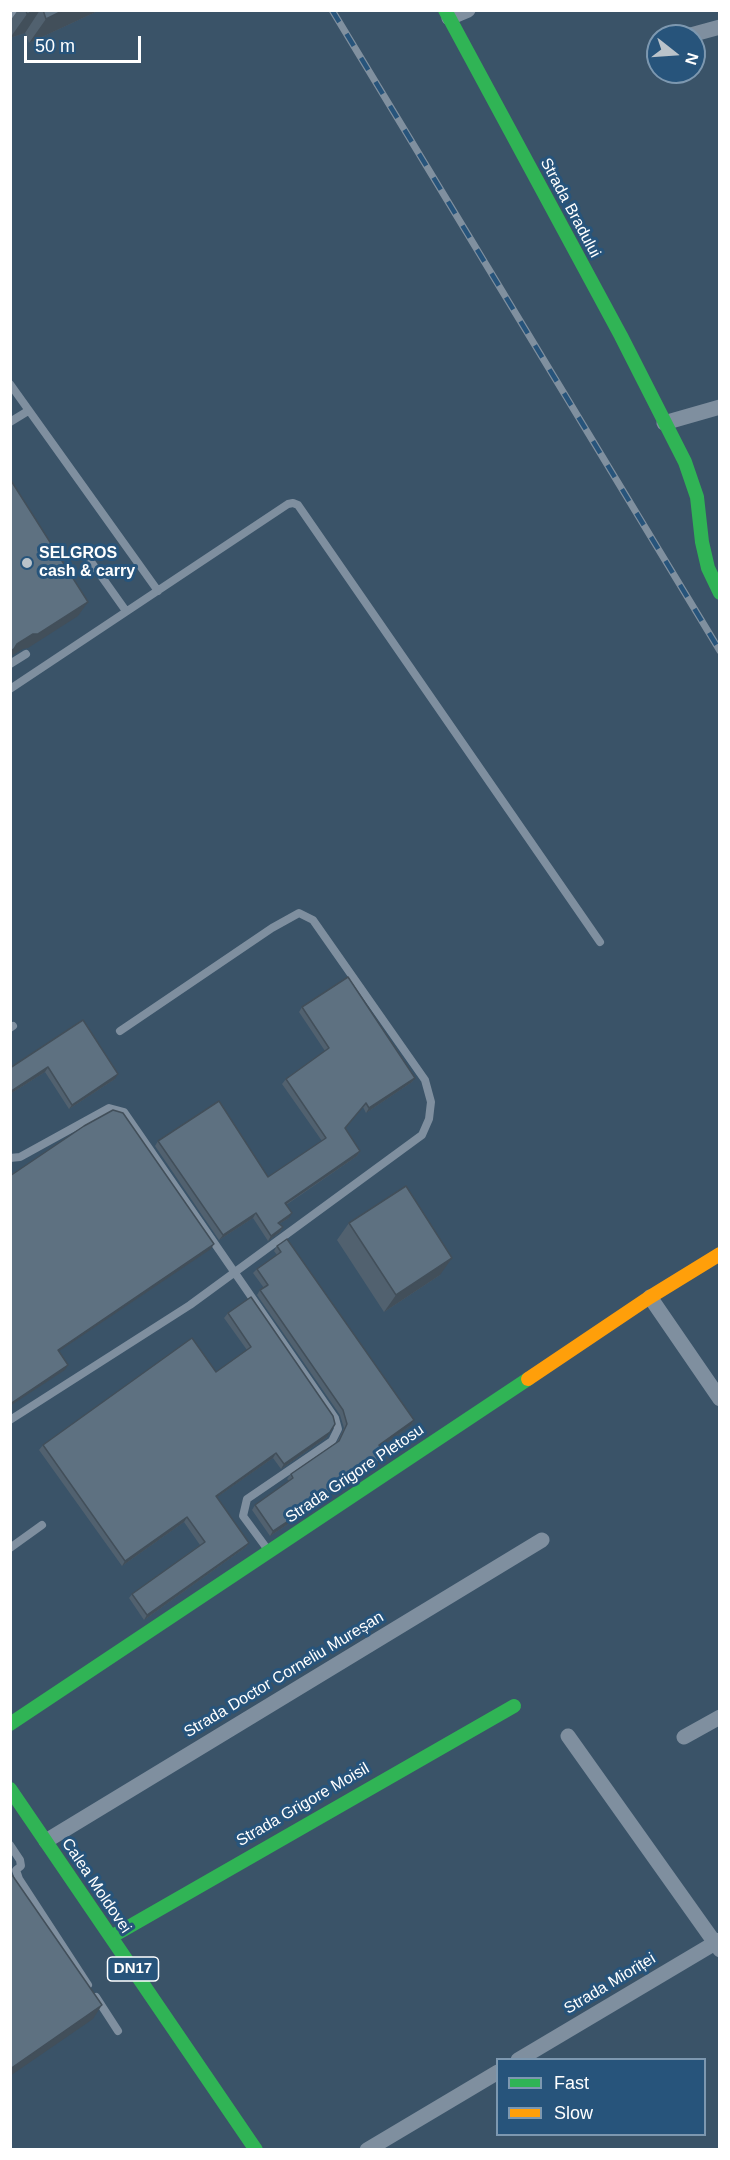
<!DOCTYPE html>
<meta charset="utf-8">
<style>
body{margin:0}
#map{position:relative;width:730px;height:2160px;overflow:hidden;background:#3a5368;font-family:Helvetica,sans-serif}
canvas{display:block}
.frame{position:absolute;inset:0;border:12px solid #fff;pointer-events:none}
.legend{position:absolute;left:496px;top:2058px;width:210px;height:78px;box-sizing:border-box;background:#27547b;border:2px solid #7d98b0;margin:0;padding:8px 10px;list-style:none;font-size:18px;color:#fff}
.legend li{display:flex;align-items:center;gap:12px;height:30px}
.legend b{width:30px;border:2px solid #7d98b0}
.north{position:absolute;left:646px;top:24px;width:60px;height:60px;box-sizing:border-box;background:#27547b;border:2px solid #7d98b0;border-radius:50%;rotate:107deg;font-size:16px;font-weight:700;line-height:24px;text-align:center;color:#fff}
.north::after{content:'';display:block;margin:auto;width:21px;height:27px;background:#bac3ca;clip-path:polygon(50% 0,100% 100%,50% 72%,0 100%)}
.scale{position:absolute;left:24px;top:36px;width:117px;height:27px;box-sizing:border-box;border:3px solid #fff;border-top:0;padding-left:8px;font-size:18px;line-height:21px;white-space:nowrap;color:#fff;-webkit-text-stroke:4px #27547b;paint-order:stroke}
</style>
<div id="map">
<canvas width="730" height="2160"></canvas>
<div class="frame"></div>
<ul class="legend">
<li><b style="height:8px;background:#30b455"></b>Fast</li>
<li><b style="height:8px;background:#ff9f0a"></b>Slow</li>
</ul>
<div class="north">N</div>
<div class="scale">50 m</div>
</div>
<script>
const ctx = document.querySelector('canvas').getContext('2d');
ctx.lineJoin = 'round';
function toPath(rows) {
  const path = new Path2D();
  for (const r of rows) {
    path.moveTo(r[0], r[1]);
    for (let i = 2; i < r.length; i += 2) path.lineTo(r[i], r[i + 1]);
  }
  return path;
}
function strokePath(path, color, width, dash) {
  ctx.strokeStyle = color;
  ctx.lineWidth = width;
  ctx.lineCap = dash ? 'butt' : 'round';
  ctx.setLineDash(dash || []);
  ctx.stroke(path);
}
function fill(path, color) {
  ctx.fillStyle = color;
  ctx.fill(path, 'evenodd');
}
function drawText(font, color, halo, rows, align = 'center') {
  ctx.font = font + ' Helvetica,sans-serif';
  ctx.lineWidth = 6;
  ctx.setLineDash([]);
  ctx.textBaseline = 'middle';
  ctx.strokeStyle = halo;
  ctx.fillStyle = color;
  for (const [text, x, y, turn = 0] of rows) {
    ctx.save();
    ctx.translate(x, y);
    ctx.rotate((+turn || 0) * Math.PI / 180);
    ctx.textAlign = isNaN(turn) ? turn : align;
    if (halo) ctx.strokeText(text, 0, 0);
    ctx.fillText(text, 0, 0);
    ctx.restore();
  }
}
const lane = toPath([
 [10,384,158,591],
 [10,422,28,411],
 [82,549,126,611],
 [10,664,26,654],
 [10,689,288,504,293,503,298,505,600,942],
 [10,1028,13,1026],
 [10,1158,20,1157,109,1108,124,1112,335,1418,338,1429,332,1441,247,1499,243,1516,268,1550],
 [10,1420,190,1305,422,1135,429,1119,431,1102,425,1080,313,920,299,913,272,928,120,1031],
 [10,1548,42,1525],
 [10,1845,20,1860,21,1866,16,1870,19,1879,88,1985],
 [96,1997,118,2031]
]);
const street = toPath([
 [10,17,23,10],
 [449,18,468,10],
 [687,36,720,27],
 [664,423,720,407],
 [650,1297,720,1399],
 [568,1736,720,1950],
 [684,1737,720,1717],
 [46,1841,542,1540],
 [518,2060,720,1940],
 [367,2150,498,2072]
]);
const fast = toPath([
 [445,10,621,336,685,462,697,497,702,542,708,568,720,593],
 [10,1724,528,1379],
 [10,1789,256,2150],
 [111,1937,514,1706]
]);
const slow = toPath([
 [528,1379,650,1297,720,1254]
]);
const rail = toPath([
 [332,10,720,651]
]);
const wall = toPath([
 [18,10,100,10,29,43,25,33,10,38,10,21],
 [302,1007,415,1078,412,1082,366,1113,363,1107,345,1128,360,1151,357,1156,286,1205,289,1218,279,1224,283,1227,280,1232,268,1241,253,1218,219,1240,155,1146,158,1141,268,1177,322,1141,282,1084,286,1079,325,1051,299,1012],
 [83,1020,115,1079,69,1109,45,1072,10,1094],
 [349,1223,440,1275,384,1312,337,1240],
 [277,1246,414,1420,411,1425,380,1447,386,1456,383,1461,270,1536,252,1510,255,1505,289,1481,287,1479,291,1474,337,1442,344,1428,340,1415,257,1295,260,1290,264,1288,253,1273,257,1269,277,1255,274,1251],
 [228,1313,327,1437,281,1469,273,1458,217,1497,249,1543,246,1547,144,1620,129,1598,132,1594,200,1545,184,1522,122,1566,39,1450,43,1445,216,1372,247,1350,224,1318]
]);
const shadedWall = toPath([
 [36,10,40,10,25,33,10,38,27,14],
 [64,10,100,10,29,43,46,19],
 [88,602,78,616,28,648,23,649,10,657,10,651,17,644],
 [48,1067,45,1072,10,1094,10,1092],
 [118,1074,115,1079,69,1109,72,1105],
 [415,1078,412,1082,366,1113,369,1108],
 [360,1151,357,1156,282,1207,285,1203],
 [256,1213,253,1218,219,1240,223,1235],
 [292,1213,289,1218,274,1227,278,1223],
 [283,1227,280,1232,268,1241,271,1236],
 [214,1244,211,1249,55,1354,58,1350],
 [452,1258,440,1275,384,1312,396,1295],
 [68,1365,65,1370,10,1406,10,1404],
 [414,1420,411,1425,376,1450,379,1445],
 [330,1432,327,1437,281,1469,284,1464],
 [276,1453,273,1458,213,1500,216,1496],
 [386,1456,383,1461,270,1536,273,1531],
 [187,1517,184,1522,122,1566,125,1561],
 [249,1543,246,1547,144,1620,147,1615],
 [102,2005,93,2019,10,2076,10,2069]
]);
const building = toPath([
 [26,10,36,10,27,14,26,10],
 [43,10,64,10,46,19,43,10],
 [10,479,88,602,38,634,33,634,17,644,14,649,10,651,10,479],
 [348,977,415,1078,369,1108,366,1103,345,1128,360,1151,285,1203,292,1213,278,1223,283,1227,271,1236,256,1213,223,1235,158,1141,219,1101,268,1177,326,1138,286,1079,329,1048,302,1007,348,977],
 [83,1020,118,1074,72,1105,48,1067,10,1092,10,1068,83,1020],
 [113,1110,123,1113,214,1244,58,1350,68,1365,10,1404,10,1176,84,1126,113,1110],
 [406,1186,452,1258,396,1295,349,1223,406,1186],
 [287,1239,414,1420,379,1445,386,1456,273,1531,255,1505,293,1478,291,1474,339,1441,347,1424,343,1410,260,1290,268,1285,257,1269,281,1252,277,1246,287,1239],
 [251,1297,333,1416,335,1424,330,1432,284,1464,276,1453,216,1496,249,1543,147,1615,132,1594,205,1542,187,1517,125,1561,43,1445,192,1338,216,1372,251,1347,228,1313,251,1297],
 [10,1872,102,2005,10,2069,10,1872]
]);
const markers = [
 [27,563,6,"#bac3ca"]
];
const shields = [
 [133,1969,51]
];
const shieldNames = [
 ["DN17",133,1969]
];
const streetNames = [
 ["Strada Bradului",570,208,62],
 ["Strada Grigore Pletosu",355,1474,-34],
 ["Strada Doctor Corneliu Mureșan",284,1675,-31],
 ["Strada Grigore Moisil",303,1805,-30],
 ["Calea Moldovei",96,1886,56],
 ["Strada Mioriței",610,1984,-31]
];
const poiNames = [
 ["SELGROS",39,554],
 ["cash & carry",39,572]
];
strokePath(lane, '#7f8f9f', 8);
strokePath(street, '#7f8f9f', 15);
strokePath(fast, '#30b455', 14);
strokePath(slow, '#ff9f0a', 14);
strokePath(rail, '#80909f', 7);
strokePath(rail, '#27547b', 4.5, [14]);
fill(wall, '#51616f');
fill(shadedWall, '#424f5a');
fill(building, '#5e7181');
strokePath(building, '#424f5a', 1.5);
for (const [x, y, r, color] of markers) {
  const dot = new Path2D();
  dot.arc(x, y, r, 0, 2 * Math.PI);
  ctx.fillStyle = color;
  ctx.fill(dot);
  strokePath(dot, '#27547b', 2);
}
for (const [x, y, w] of shields) {
  const box = new Path2D();
  box.roundRect(x - w / 2, y - 12, w, 24, 4.5);
  ctx.fillStyle = '#27547b';
  ctx.fill(box);
  strokePath(box, '#fff', 1.5);
}
drawText('bold 15px', '#fff', null, shieldNames);
drawText('16px', '#fff', '#27547b', streetNames);
drawText('bold 16px', '#fff', '#27547b', poiNames, 'left');
</script>
